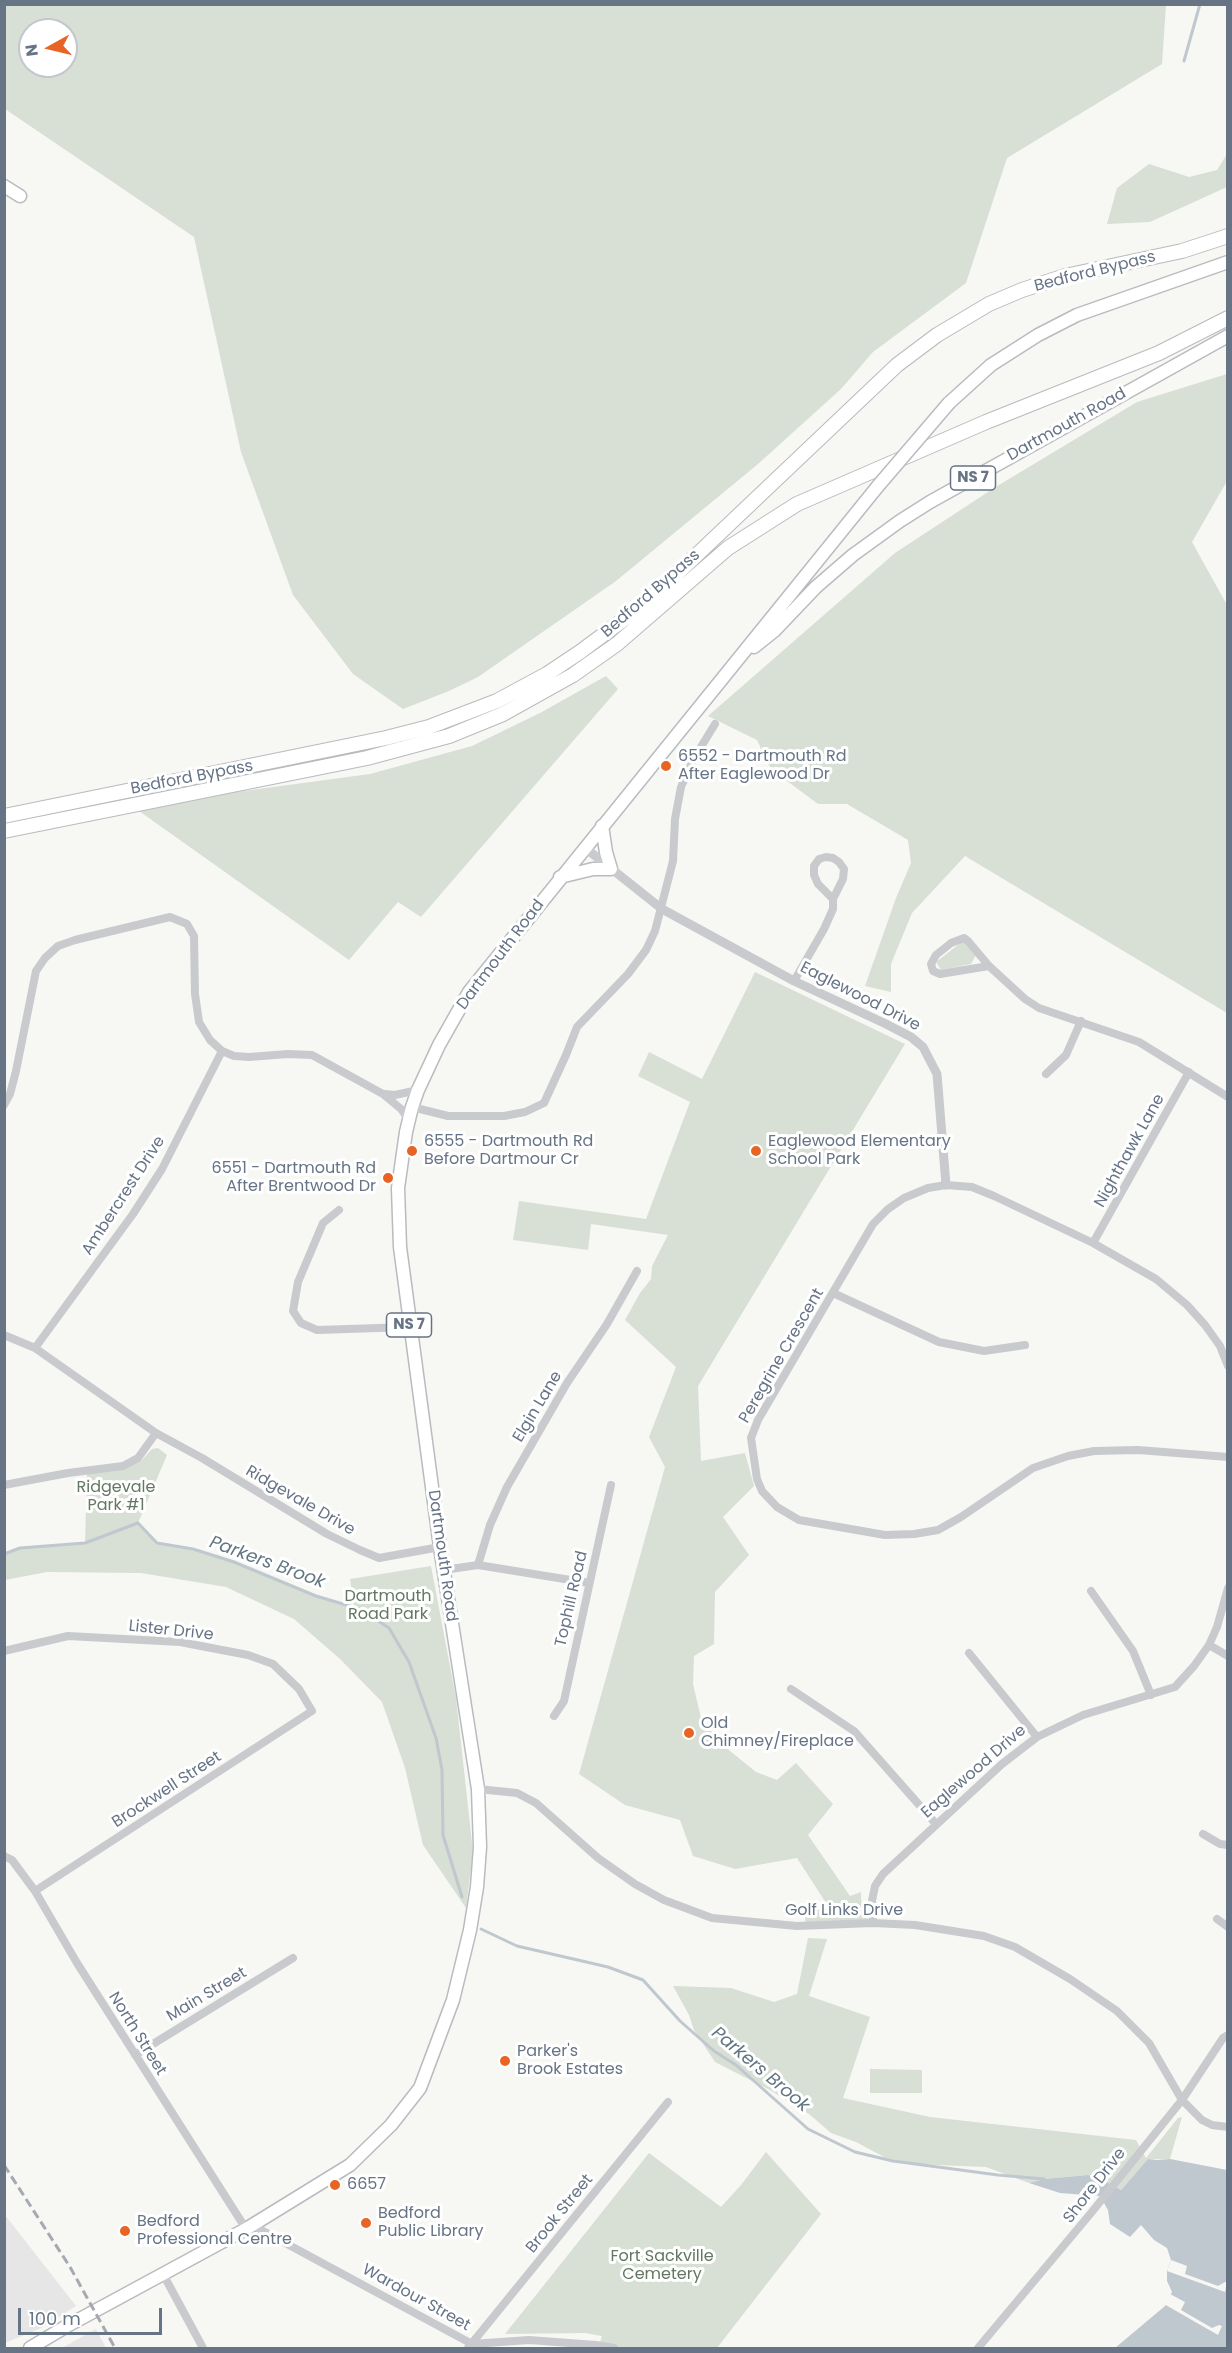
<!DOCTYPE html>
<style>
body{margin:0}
#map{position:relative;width:1232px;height:2353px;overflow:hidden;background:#f7f7f4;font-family:Poppins,sans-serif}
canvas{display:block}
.frame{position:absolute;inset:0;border:6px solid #667486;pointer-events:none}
.north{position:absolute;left:18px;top:18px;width:60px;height:60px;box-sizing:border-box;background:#fff;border:2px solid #c2c7cf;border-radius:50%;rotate:262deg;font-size:16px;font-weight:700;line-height:24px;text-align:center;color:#667486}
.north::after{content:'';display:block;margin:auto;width:21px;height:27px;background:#e76425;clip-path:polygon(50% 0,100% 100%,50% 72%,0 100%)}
.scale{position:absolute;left:18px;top:2308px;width:144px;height:27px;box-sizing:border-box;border:3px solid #667486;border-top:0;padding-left:8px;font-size:18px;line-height:21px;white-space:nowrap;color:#667486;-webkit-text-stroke:4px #fff;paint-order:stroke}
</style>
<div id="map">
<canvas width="1232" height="2353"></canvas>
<div class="frame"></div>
<div class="north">N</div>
<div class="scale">100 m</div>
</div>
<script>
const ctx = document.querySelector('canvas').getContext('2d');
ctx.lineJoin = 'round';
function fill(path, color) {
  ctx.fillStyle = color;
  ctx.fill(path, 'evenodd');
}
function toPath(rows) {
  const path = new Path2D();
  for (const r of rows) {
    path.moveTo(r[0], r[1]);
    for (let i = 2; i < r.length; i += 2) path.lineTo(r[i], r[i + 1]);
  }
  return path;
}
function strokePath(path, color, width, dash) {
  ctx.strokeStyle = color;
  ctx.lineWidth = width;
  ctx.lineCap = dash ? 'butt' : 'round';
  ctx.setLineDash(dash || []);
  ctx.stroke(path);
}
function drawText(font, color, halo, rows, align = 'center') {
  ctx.font = font + ' Poppins,sans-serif';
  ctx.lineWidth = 6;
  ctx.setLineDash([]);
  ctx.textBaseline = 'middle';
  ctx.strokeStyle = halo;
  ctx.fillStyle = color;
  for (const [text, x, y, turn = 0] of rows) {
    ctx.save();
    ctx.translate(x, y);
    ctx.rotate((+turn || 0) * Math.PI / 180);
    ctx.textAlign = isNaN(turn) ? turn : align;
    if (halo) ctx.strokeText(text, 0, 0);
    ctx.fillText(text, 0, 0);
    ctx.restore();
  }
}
const built = toPath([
 [5,2215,76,2306,41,2328,5,2343],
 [96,2329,106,2348,62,2348]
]);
const green = toPath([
 [4,5,5,4,1166,5,1162,64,1007,158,966,283,873,352,841,389,758,464,616,581,478,677,449,691,403,709,353,674,293,595,241,452,194,237,5,109],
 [30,30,66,30,66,66,30,66],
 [1227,154,1227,187,1150,222,1107,224,1117,188,1149,164,1189,177,1217,170],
 [1227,374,1227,481,1192,542,1227,605,1227,1013,965,856,912,913,891,964,891,992,865,986,896,898,911,863,908,840,847,804,818,804,771,769,757,740,708,716,895,553,994,488,1137,402],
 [606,676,618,689,421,917,398,902,349,960,132,806,370,774,472,746,540,713],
 [963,941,976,955,971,964,941,970,936,962],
 [755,972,905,1044,698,1386,701,1461,745,1453,754,1486,723,1517,749,1555,715,1592,714,1644,694,1656,693,1684,702,1722,730,1751,756,1772,777,1780,796,1763,833,1804,808,1835,850,1896,861,1892,861,1900,869,1921,806,1924,803,1907,826,1903,797,1858,735,1869,693,1856,680,1820,625,1805,579,1774,665,1467,649,1437,676,1367,625,1320,640,1293,651,1279,652,1266,668,1235,591,1224,588,1250,513,1240,519,1201,646,1219,690,1102,638,1076,649,1052,702,1079],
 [158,1448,167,1455,138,1523,157,1543,193,1549,228,1560,316,1596,354,1607,350,1579,431,1566,456,1698,473,1852,466,1908,423,1845,405,1768,382,1702,340,1659,294,1619,226,1587,141,1573,47,1572,5,1580,5,1554,20,1548,85,1542,87,1472,141,1461,152,1449],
 [808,1938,827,1939,809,1996,870,2017,843,2098,930,2117,1136,2140,1146,2158,1178,2118,1182,2117,1170,2159,1148,2159,1121,2190,1102,2179,1088,2175,1044,2179,1029,2183,986,2167,914,2164,886,2158,856,2142,831,2133,809,2114,768,2089,715,2062,694,2030,689,2015,673,1986,731,1988,774,2002,797,1994],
 [870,2069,922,2070,922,2093,870,2093],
 [766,2152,821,2214,717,2348,598,2348,602,2336,585,2333,505,2334,649,2153,721,2207,741,2185]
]);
const water = toPath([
 [1148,2159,1157,2160,1170,2159,1227,2170,1227,2348,1115,2348,1165,2306,1172,2292,1167,2281,1167,2271,1171,2260,1167,2248,1154,2240,1141,2225,1130,2237,1110,2224,1108,2210,1100,2196,1060,2193,1029,2183,1044,2179,1088,2175,1102,2179,1121,2190]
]);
const pier = toPath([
 [1171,2260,1187,2266,1185,2274,1218,2286,1225,2282,1227,2282,1225,2292,1167,2271],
 [1170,2294,1185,2302,1181,2310,1212,2328,1219,2325,1222,2326,1218,2335,1164,2304]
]);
const stream = toPath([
 [1184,61,1200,4],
 [4,1554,20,1548,85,1543,138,1523,157,1543,193,1549,234,1562,316,1596,360,1609,389,1628,409,1662,436,1738,442,1770,443,1835,462,1897],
 [481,1929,517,1946,608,1967,643,1980,680,2021,714,2051,736,2065,808,2129,855,2152,893,2161,998,2175,1044,2179]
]);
const minor = toPath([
 [989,966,940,974,933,971,931,964,936,955,951,943,964,938,968,941,989,966,1025,999,1039,1008,1139,1042,1228,1097],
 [794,981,824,929,833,909,833,899,843,879,844,869,839,862,833,858,826,857,819,859,814,866,814,875,818,884,833,899],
 [1046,1074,1066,1055,1081,1021],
 [385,1094,395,1095,418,1090],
 [4,1105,10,1094,16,1071,36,971,45,958,58,946,75,940,170,917,187,924,194,936,195,994,199,1022,210,1040,222,1051,234,1056,249,1057,288,1054,312,1055,383,1094,401,1109,409,1120],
 [412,1107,448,1116,504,1116,525,1112,544,1103,566,1055,577,1027,628,974,646,950,655,931,673,861,675,819,681,787,693,760,715,724],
 [339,1210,323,1223,298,1282,293,1311,301,1323,317,1330,409,1327],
 [1093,1243,1189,1072],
 [833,1293,939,1342,984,1351,1025,1345],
 [4,1335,35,1348,156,1433,202,1458,327,1534,360,1550,379,1558,440,1547],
 [35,1348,133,1214,162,1169,222,1051],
 [1228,1366,1220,1346,1205,1325,1187,1305,1156,1279,1093,1243,994,1196,972,1187,946,1185,928,1188,904,1198,888,1209,873,1224,758,1420,751,1438,757,1479,762,1491,777,1507,799,1520,885,1535,914,1534,938,1530,961,1517,1033,1468,1068,1456,1094,1451,1138,1450,1228,1457],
 [4,1485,68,1473,123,1466,138,1458,156,1433],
 [478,1565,490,1525,507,1487,567,1383,607,1324,637,1271],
 [444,1570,478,1565,589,1583],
 [1091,1591,1133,1651,1151,1695],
 [1209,1645,1228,1656],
 [4,1651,68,1636,180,1642,248,1655,273,1664,299,1689,312,1711,35,1891],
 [969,1653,1037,1737],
 [791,1689,854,1731,936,1824],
 [554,1716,564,1701,611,1485],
 [478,1789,517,1793,536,1803,598,1858,635,1884,664,1900,712,1918,797,1926,873,1923,915,1925,984,1936,1015,1947,1070,1979,1117,2011,1149,2043,1182,2100,1202,2120,1212,2125,1228,2127],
 [1203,1834,1220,1844,1228,1845],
 [4,1856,12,1860,35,1891,77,1963,246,2229],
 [1217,1919,1228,1927],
 [873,1923,872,1901,875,1886,883,1874,1002,1764,1037,1737,1083,1715,1175,1687,1194,1666,1209,1645,1217,1627,1228,1588],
 [135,2055,293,1958],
 [252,2225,472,2344,529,2340,596,2345,614,2348],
 [163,2274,203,2348],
 [468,2348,668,2102],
 [978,2348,1091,2213,1182,2100,1223,2038,1228,2035]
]);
const tertiary = toPath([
 [584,847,662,909,794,981,886,1024,911,1037,923,1047,937,1074,946,1185]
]);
const primary = toPath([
 [4,186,20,196],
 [949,403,991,365,1038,335,1077,315,1228,262],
 [754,647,774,631,816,587,853,555,900,521,930,502,1228,336],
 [560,877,593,869,611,869,606,852,602,826],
 [30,2348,67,2326,246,2229,350,2165,391,2125,420,2088,453,2000,470,1930,477,1887,480,1847,478,1789,440,1547,400,1247,398,1188,406,1132,412,1107,418,1090,439,1045,469,992,878,486]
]);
const motorway = toPath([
 [4,816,386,738,429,727,497,701,547,674,580,652,646,603,897,365,937,335,989,304,1022,290,1065,276,1182,251,1228,236],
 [4,831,367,758,449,736,503,714,573,675,617,644,728,548,797,504,986,422,1159,353,1228,318]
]);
const rail = toPath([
 [4,2165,70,2267,115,2348]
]);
const primaryBridge = toPath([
 [878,486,949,403]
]);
const markers = [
 [666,766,6,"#e76425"],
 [412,1151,6,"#e76425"],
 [756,1151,6,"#e76425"],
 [388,1178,6,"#e76425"],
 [689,1733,6,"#e76425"],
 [505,2061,6,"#e76425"],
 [335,2185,6,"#e76425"],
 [366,2223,6,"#e76425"],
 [125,2231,6,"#e76425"]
];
const shields = [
 [973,478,45],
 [409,1325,45]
];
const shieldNames = [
 ["NS 7",973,478],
 ["NS 7",409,1325]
];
const streetNames = [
 ["Bedford Bypass",1095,272,-14],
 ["Dartmouth Road",1067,425,-29],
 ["Bedford Bypass",651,594,-41],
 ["Bedford Bypass",192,778,-11],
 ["Dartmouth Road",501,955,-53],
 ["Eaglewood Drive",860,997,27],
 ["Nighthawk Lane",1130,1151,-61],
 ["Ambercrest Drive",124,1196,-57],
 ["Peregrine Crescent",782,1356,-60],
 ["Elgin Lane",538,1407,-59],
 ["Ridgevale Drive",300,1501,30],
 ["Dartmouth Road",442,1556,82],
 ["Tophill Road",572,1599,-77],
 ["Lister Drive",171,1631,6],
 ["Eaglewood Drive",974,1772,-41],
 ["Brockwell Street",167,1790,-33],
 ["Golf Links Drive",844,1911],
 ["Main Street",207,1995,-31],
 ["North Street",137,2034,58],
 ["Shore Drive",1095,2186,-52],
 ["Brook Street",560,2214,-51],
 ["Wardour Street",416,2298,29]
];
const poiNames = [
 ["6552 - Dartmouth Rd",678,757],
 ["After Eaglewood Dr",678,775],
 ["6555 - Dartmouth Rd",424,1142],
 ["Before Dartmour Cr",424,1160],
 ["Eaglewood Elementary",768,1142],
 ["School Park",768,1160],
 ["6551 - Dartmouth Rd",376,1169,"right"],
 ["After Brentwood Dr",376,1187,"right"],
 ["Old",701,1724],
 ["Chimney/Fireplace",701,1742],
 ["Parker's",517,2052],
 ["Brook Estates",517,2070],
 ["6657",347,2185],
 ["Bedford",378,2214],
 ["Public Library",378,2232],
 ["Bedford",137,2222],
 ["Professional Centre",137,2240]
];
const parkNames = [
 ["Ridgevale",116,1488],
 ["Park #1",116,1506],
 ["Dartmouth",388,1597],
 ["Road Park",388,1615],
 ["Fort Sackville",662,2257],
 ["Cemetery",662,2275]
];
const waterNames = [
 ["Parkers Brook",267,1563,20],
 ["Parkers Brook",760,2070,40]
];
fill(built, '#e5e6e5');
fill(green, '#d8dfd5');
fill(water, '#bfc8ce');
fill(pier, '#f7f7f4');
strokePath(stream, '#bfc8ce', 3);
strokePath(primary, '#b8bbc0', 15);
strokePath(motorway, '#b8babe', 16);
strokePath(minor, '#c8cace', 8);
strokePath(tertiary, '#c8cace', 9);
strokePath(primary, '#fff', 12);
strokePath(motorway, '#fff', 14);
strokePath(rail, '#a5aab1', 3, [9, 4.5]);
strokePath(primaryBridge, '#b8bbc0', 15, []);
strokePath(primaryBridge, '#fff', 12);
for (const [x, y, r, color] of markers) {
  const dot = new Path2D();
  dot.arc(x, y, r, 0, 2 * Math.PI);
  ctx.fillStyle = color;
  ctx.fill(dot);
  strokePath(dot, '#fff', 2);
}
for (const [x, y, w] of shields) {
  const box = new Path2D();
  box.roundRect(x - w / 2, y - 12, w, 24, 4.5);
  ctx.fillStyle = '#fff';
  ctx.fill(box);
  strokePath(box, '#667486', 1.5);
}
drawText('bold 15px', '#667486', null, shieldNames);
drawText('16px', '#667486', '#fff', streetNames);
drawText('16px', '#667486', '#fff', poiNames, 'left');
drawText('16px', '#637861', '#fff', parkNames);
drawText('italic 18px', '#617682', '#fff', waterNames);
</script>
